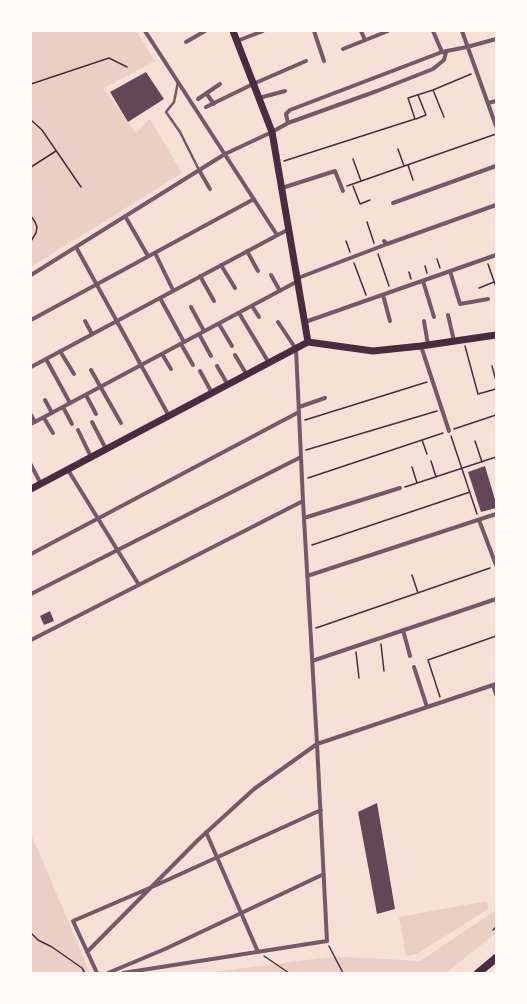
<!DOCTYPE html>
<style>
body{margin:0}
#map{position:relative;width:527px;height:1004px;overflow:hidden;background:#f7e1d7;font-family:Commissioner,sans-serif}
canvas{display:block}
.frame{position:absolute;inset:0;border:32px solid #fffaf5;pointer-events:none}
</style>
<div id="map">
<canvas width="527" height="1004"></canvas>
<div class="frame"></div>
</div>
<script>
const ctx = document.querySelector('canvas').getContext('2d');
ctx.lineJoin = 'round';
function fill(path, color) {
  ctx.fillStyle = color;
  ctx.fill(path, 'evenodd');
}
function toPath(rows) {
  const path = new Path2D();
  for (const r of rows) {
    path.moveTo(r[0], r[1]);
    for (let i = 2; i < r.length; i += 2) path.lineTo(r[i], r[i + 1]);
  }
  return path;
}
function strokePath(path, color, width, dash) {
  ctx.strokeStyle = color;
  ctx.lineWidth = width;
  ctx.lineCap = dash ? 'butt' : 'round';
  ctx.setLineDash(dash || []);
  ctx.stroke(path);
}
const green = toPath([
 [31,31,136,31,155,61,104,88,136,133,150,119,182,173,31,267],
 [31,835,39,852,90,973,31,973],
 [487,901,488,909,417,954,406,956,399,917],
 [496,910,496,933,446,973,205,973,330,957,370,958,420,961]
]);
const building = toPath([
 [146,72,164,99,128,122,110,92],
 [485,466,496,503,496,508,481,512,468,472],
 [50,611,54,621,44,625,40,616],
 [377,803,395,909,377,914,358,812]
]);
const path = toPath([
 [31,84,109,58,127,67],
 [433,90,444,117],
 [416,119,426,115,418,95],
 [31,120,42,130,81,187],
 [398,149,404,166],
 [353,159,361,181],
 [284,161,415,119,408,98,433,90,471,74],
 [408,165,413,180],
 [31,167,56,151],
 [347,186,496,134],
 [353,186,360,204,370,200],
 [31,216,35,222,37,227,36,233,31,241],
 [367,222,374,243],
 [346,241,350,252],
 [378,254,389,286],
 [437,259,440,268],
 [354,263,366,295],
 [488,264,496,287],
 [425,266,427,273],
 [409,272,411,279],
 [479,288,494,282],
 [465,346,478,394,496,389],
 [492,366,496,381],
 [305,420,427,382],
 [454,429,496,415],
 [451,436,477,514],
 [422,440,427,454],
 [475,441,482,462],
 [306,450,437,411],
 [431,461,436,477],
 [412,467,417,483],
 [308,478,443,433],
 [405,487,496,457],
 [312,545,470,492],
 [412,575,418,593],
 [316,628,490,568],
 [381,644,384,671],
 [356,652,359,678],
 [440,697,428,660,496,636],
 [493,930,496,927],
 [31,933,38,940,52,947,82,968,85,973],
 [329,946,343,973],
 [264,956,289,973]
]);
const service = toPath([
 [178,82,174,102,166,112,180,132,199,170]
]);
const minor = toPath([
 [145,31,277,235],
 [314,31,324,61],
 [361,31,365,40],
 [433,31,442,52],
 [462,31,496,126],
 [237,41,263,31],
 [186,42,205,31],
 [343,49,388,31],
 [206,93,214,104],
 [259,98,285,91],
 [198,99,220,84],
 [488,103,496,101],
 [206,107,253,84,306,61],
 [288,123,286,114,290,110,442,52,467,47,496,39],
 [199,170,210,189],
 [282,188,335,171,343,191],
 [393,203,496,166],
 [125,216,148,256],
 [384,241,387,244,496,205],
 [76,247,169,416],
 [247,251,258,271],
 [155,253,173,290],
 [221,265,235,288],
 [450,271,460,304,488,299],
 [31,275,225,154,272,132,288,123,377,91,433,69,444,60,446,52],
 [271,275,280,291],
 [200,276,214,301],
 [298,278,387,244],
 [423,281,434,317],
 [383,295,390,321],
 [160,298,184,342],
 [252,306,259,317],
 [191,307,204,331],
 [239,313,269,363],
 [448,315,454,341],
 [31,320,254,199],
 [85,321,92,334],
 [424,321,428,345],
 [305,322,496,255],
 [219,324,232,346],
 [199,334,211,356],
 [181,344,193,365],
 [421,346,449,431],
 [60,351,74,374],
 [162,354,171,369],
 [235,355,247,375],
 [46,359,70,403],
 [217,366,228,385],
 [31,367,289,229],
 [91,370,121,423],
 [200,371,212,393],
 [86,395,96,414],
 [45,400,52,413],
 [63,407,72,424],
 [299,407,325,398],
 [31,415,35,422],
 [44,418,53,433],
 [92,422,106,449],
 [31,424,298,281],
 [78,430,91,457],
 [31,465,41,484],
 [68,470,139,585],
 [304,518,400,488],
 [479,520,496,565],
 [31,554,299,412],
 [307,576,496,514],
 [31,594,301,457],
 [403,630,410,656],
 [31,640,303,501],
 [312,661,496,599],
 [414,667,427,707],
 [493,685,496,694],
 [206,832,258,952],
 [87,952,198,840,254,789,317,744,496,684],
 [97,973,73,921,152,887,321,810],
 [108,973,165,949,324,874],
 [123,973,327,941,317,744,303,501,296,349,278,322]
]);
const secondary = toPath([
 [233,31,272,132,308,342],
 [31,489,308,342,373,351,421,346,496,335]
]);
const trunk = toPath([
 [478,973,496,958]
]);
fill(green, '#ebcfc5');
fill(building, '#644757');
strokePath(path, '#4a2c40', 1.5);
strokePath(service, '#755966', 2.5);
strokePath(minor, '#755966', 4);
strokePath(secondary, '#4a2c40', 7);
strokePath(trunk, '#4a2c40', 8);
</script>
